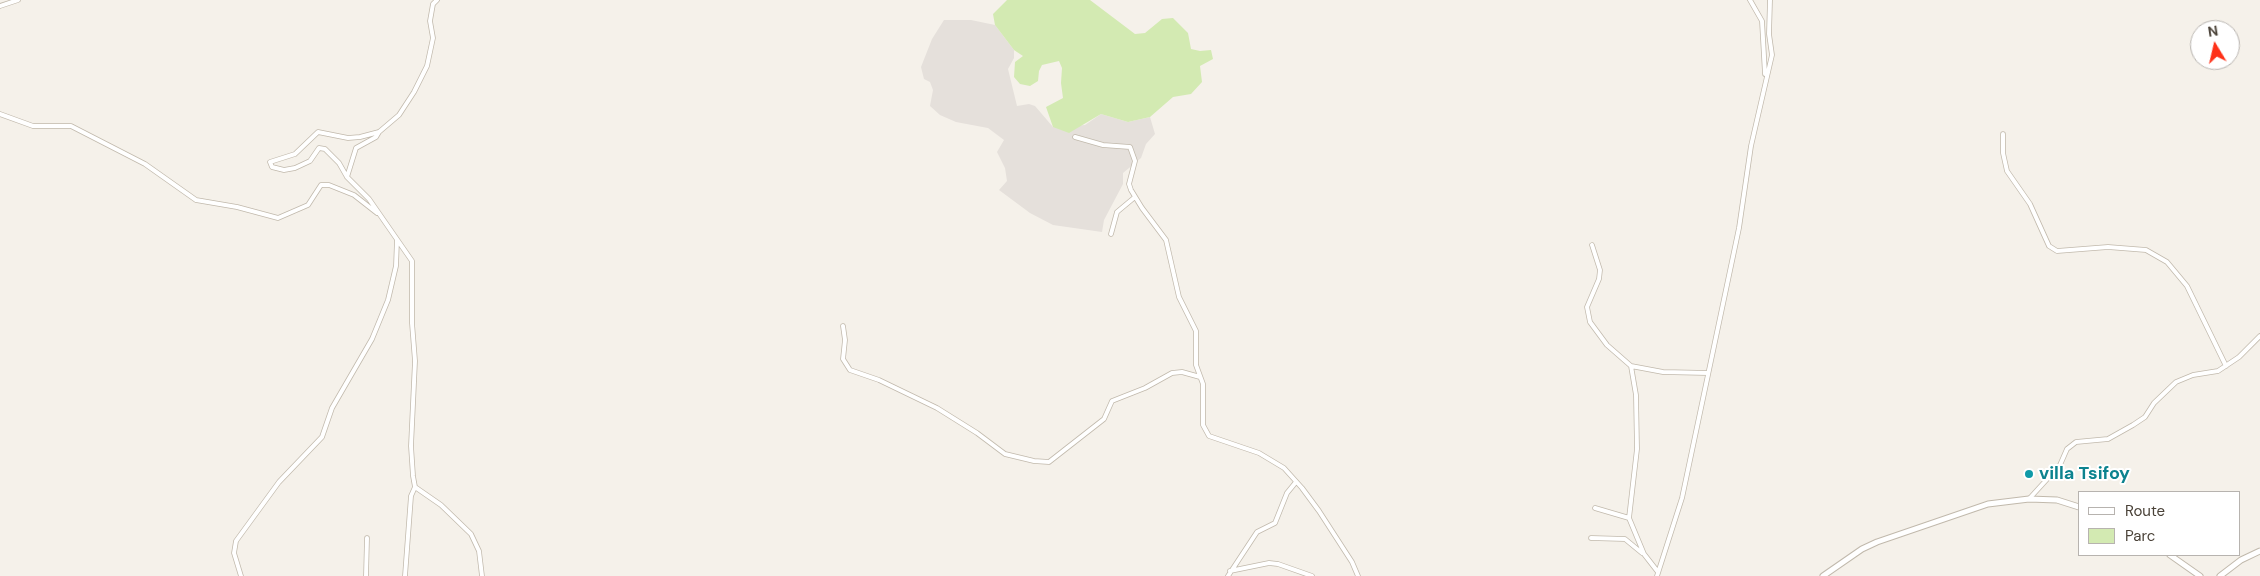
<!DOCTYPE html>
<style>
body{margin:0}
#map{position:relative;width:2260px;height:576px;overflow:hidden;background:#f5f1ea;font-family:"DM Sans",sans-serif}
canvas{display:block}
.legend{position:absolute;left:2078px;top:491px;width:162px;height:65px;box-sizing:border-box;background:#fff;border:1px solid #b7b3af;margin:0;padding:6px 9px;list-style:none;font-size:15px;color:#4a4238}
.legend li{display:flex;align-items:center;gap:10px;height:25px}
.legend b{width:25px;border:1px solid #b7b3af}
.north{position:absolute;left:2190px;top:20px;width:50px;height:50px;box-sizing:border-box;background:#fff;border:1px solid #b7b3af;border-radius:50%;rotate:351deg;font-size:14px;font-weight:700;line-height:20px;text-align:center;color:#4a4238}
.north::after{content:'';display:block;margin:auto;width:18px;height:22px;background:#fe3118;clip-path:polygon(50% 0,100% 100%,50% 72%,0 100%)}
</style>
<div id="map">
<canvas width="2260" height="576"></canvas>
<ul class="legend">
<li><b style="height:6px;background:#fff"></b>Route</li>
<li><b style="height:14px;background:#d3eab2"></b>Parc</li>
</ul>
<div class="north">N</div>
</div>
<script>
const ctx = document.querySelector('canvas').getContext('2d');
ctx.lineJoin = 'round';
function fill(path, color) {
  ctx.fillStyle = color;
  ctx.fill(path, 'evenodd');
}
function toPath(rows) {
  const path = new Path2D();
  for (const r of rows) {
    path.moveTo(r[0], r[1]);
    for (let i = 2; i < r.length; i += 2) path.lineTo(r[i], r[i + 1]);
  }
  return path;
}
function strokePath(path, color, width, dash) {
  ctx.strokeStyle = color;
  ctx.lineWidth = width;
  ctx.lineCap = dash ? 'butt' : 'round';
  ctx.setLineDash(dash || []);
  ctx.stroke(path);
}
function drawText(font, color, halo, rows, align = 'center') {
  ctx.font = font + ' "DM Sans",sans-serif';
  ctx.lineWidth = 4;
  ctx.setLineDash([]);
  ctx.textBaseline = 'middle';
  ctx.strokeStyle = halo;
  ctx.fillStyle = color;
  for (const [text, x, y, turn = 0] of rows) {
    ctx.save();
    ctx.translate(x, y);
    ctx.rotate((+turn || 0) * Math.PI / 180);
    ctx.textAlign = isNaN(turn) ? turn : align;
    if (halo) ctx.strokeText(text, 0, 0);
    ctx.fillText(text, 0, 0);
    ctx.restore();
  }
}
const industrial = toPath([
 [944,20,971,20,995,25,1014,50,1014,58,1008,69,1017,106,1029,104,1035,106,1053,127,1085,125,1101,114,1128,122,1150,117,1155,134,1146,144,1141,158,1123,173,1123,184,1104,220,1102,232,1053,225,1030,213,999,190,1007,181,1005,168,997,152,1004,140,988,128,956,122,940,115,930,106,933,90,930,82,924,79,921,67,932,39]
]);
const green = toPath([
 [1007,0,1090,0,1135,34,1145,33,1162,19,1173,18,1188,33,1191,49,1200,51,1211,50,1213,59,1200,66,1202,82,1191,94,1173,97,1150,117,1128,122,1101,114,1069,133,1053,127,1046,107,1063,98,1061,83,1062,68,1059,61,1042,65,1039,71,1038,81,1030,86,1020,84,1014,77,1015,62,1023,56,1014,50,995,25,993,14]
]);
const minor = toPath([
 [437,0,433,4,430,21,433,38,427,66,414,92,399,115,379,132,360,137,348,138,318,132,295,154,270,162,272,167,284,170,295,168,310,161,319,148,325,149,339,163,347,177,369,199,412,261,412,323,415,361,411,446,413,476,415,487,441,505,471,534,479,551,482,576],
 [1750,0,1762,21,1765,74],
 [0,6,18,0],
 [0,114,33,126,71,126,145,164,196,200,237,207,278,218,308,205,321,185,329,185,354,195,377,213],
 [2003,134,2003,153,2007,171,2030,204,2049,246,2057,251,2108,247,2146,250,2167,262,2187,286,2226,366],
 [1075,137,1103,145,1130,147,1135,161,1129,184,1131,190,1142,208,1166,240,1179,297,1196,331,1196,365,1203,384,1203,425,1209,436,1259,453,1284,468,1302,488,1319,511,1352,562,1358,576],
 [347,177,356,148,376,137,379,132],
 [1111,234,1117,212,1135,197],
 [1592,245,1600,270,1599,279,1587,307,1590,322,1607,345,1631,366,1636,395,1637,449,1629,518,1644,554,1658,572],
 [843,326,845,340,843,359,850,370,879,380,937,408,977,433,1005,454,1034,461,1049,462,1104,419,1112,401,1145,388,1172,373,1182,372,1200,377],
 [1631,366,1663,372,1708,373],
 [2029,499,2060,465,2067,449,2076,442,2108,439,2133,425,2145,417,2154,403,2176,382,2193,375,2218,371,2239,357,2260,336],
 [1595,508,1629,518],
 [1591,538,1625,539,1642,553],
 [1230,571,1269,563,1278,564,1312,576],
 [241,576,234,553,236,541,279,482,322,437,332,408,372,339,388,300,396,266,397,240],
 [366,576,367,538],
 [405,576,411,496,415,487],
 [1228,576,1257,532,1275,523,1287,493,1296,482],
 [1657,576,1682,498,1739,228,1751,146,1772,55,1769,34,1770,0]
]);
const tertiary = toPath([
 [2170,555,2200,576],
 [1823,576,1862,549,1877,542,1988,504,2029,499,2057,500,2079,507],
 [2220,576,2241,560,2260,551]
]);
const markers = [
 [2029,474,5,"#0f9aa8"]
];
const cultureNames = [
 ["villa Tsifoy",2039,474]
];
fill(industrial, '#e5e0db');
fill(green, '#d3eab2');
strokePath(minor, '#c1b9ac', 5.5);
strokePath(tertiary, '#c1b9ac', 7);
strokePath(minor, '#fff', 4);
strokePath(tertiary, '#fff', 5);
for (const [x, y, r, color] of markers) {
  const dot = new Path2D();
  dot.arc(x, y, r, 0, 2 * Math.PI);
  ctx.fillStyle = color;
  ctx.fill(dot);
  strokePath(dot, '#fff', 2);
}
drawText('bold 18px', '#0d838f', '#fff', cultureNames, 'left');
</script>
